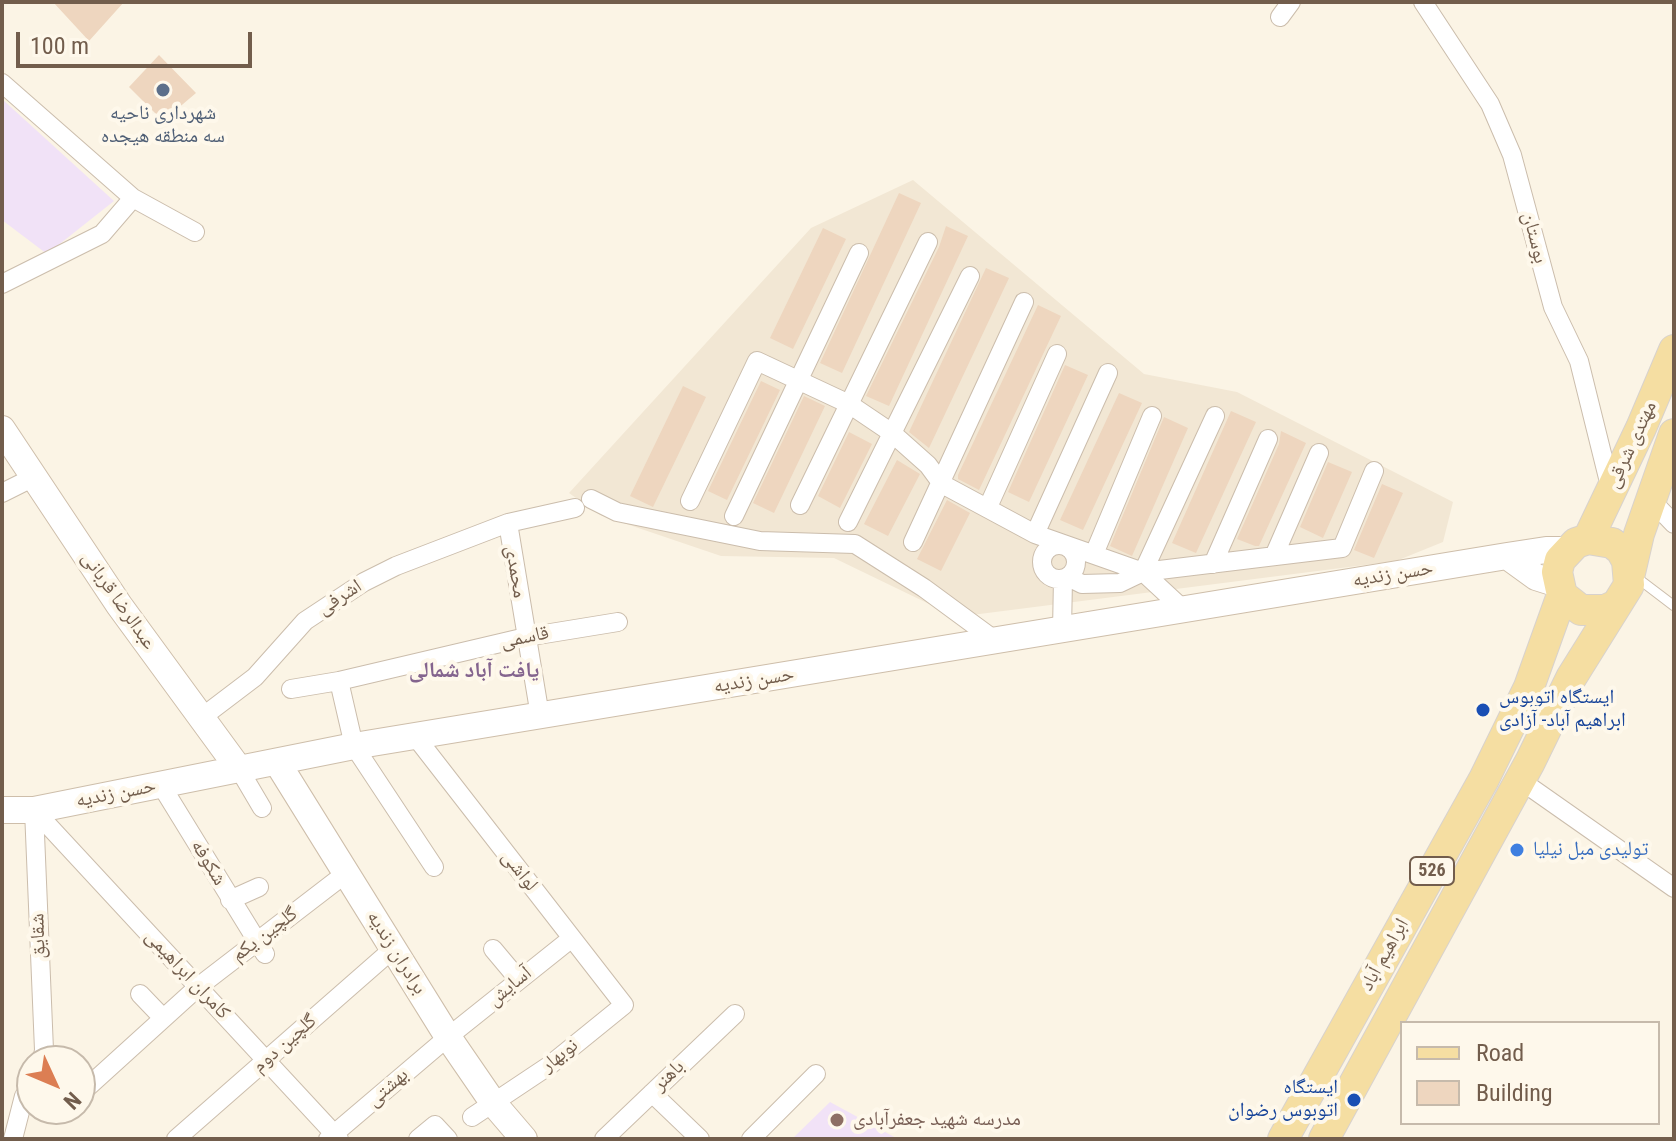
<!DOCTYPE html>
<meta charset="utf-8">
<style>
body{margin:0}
#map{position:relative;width:1676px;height:1141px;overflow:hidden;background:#fbf4e5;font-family:"Roboto Condensed",sans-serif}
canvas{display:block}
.frame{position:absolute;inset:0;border:4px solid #725d4c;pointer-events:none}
.legend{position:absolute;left:1400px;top:1021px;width:260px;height:104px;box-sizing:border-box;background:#fef8eb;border:2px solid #c6baab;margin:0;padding:10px 14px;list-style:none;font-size:24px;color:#725d4c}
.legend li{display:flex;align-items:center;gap:16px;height:40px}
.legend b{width:40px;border:2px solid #c6baab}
.north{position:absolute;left:16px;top:1045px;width:80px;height:80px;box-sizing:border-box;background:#fef8eb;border:2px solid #c6baab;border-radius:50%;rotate:134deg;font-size:22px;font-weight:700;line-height:32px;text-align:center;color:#725d4c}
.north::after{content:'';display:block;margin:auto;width:28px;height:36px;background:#dc7e53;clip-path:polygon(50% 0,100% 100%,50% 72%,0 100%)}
.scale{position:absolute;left:16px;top:32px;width:236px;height:36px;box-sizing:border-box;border:4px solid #725d4c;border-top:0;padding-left:10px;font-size:24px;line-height:28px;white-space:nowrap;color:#725d4c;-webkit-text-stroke:6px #fef8eb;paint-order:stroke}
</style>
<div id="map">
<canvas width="1676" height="1141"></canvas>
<div class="frame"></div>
<ul class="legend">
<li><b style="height:10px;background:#f5dea2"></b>Road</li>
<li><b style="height:22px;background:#eed6bf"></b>Building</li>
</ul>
<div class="north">N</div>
<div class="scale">100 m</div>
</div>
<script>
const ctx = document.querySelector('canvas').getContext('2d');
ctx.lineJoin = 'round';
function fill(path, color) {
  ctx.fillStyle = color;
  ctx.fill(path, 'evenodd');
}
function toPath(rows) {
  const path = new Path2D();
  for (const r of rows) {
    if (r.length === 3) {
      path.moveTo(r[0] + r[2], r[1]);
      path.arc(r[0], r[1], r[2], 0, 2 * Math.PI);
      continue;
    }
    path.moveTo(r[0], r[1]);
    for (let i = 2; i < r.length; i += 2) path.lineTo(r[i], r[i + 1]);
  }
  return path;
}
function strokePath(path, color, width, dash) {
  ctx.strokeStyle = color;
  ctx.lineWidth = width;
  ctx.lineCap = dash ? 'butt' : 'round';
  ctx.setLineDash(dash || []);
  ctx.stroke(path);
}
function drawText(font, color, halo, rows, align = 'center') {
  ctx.font = font + ' "Roboto Condensed","Noto Naskh Arabic",sans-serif';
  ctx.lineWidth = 8;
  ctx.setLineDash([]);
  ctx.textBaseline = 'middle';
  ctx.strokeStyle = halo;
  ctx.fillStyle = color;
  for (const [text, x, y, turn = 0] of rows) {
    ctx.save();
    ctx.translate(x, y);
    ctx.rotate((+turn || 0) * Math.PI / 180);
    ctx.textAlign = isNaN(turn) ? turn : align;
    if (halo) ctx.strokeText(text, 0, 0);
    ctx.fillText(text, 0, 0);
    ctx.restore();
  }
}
const residential = toPath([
 [913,180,1144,374,1237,392,1453,502,1443,542,1396,561,956,617,834,558,721,556,600,515,569,493,811,228]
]);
const education = toPath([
 [2,99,114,201,47,254,2,220],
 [830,1102,898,1139,792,1139]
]);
const building = toPath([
 [53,2,124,2,89,41],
 [159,55,196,93,163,121,129,87],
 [899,193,921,203,842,373,820,363],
 [946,226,968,236,889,406,866,396,939,247],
 [823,228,846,239,793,349,770,338],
 [986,268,1009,278,929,448,909,432],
 [1038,305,1061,316,979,490,958,479,958,475],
 [1065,365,1088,375,1029,502,1008,492],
 [761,381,780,390,727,500,708,491],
 [683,386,706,397,653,507,630,496],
 [1119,393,1142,403,1083,530,1060,520],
 [804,396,825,406,774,513,753,503],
 [1231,411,1256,422,1196,553,1172,543],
 [1164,417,1188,428,1132,556,1110,546],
 [1281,431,1306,443,1259,546,1255,546,1237,539,1279,444],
 [849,432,872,444,840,508,818,496],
 [897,460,920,474,888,536,864,524],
 [1328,462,1352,472,1323,538,1300,527],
 [1382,484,1403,493,1374,558,1354,550],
 [947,500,970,513,941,571,917,559]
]);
const lane = toPath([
 [1636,577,1674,606]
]);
const street = toPath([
 [1423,2,1490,104,1512,155,1553,307,1579,361,1611,490],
 [1280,17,1291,2],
 [2,83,133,198,195,232],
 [2,284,102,234,133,198],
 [1215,416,1143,572,1342,548,1374,471],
 [2,493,34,477],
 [591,499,617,512,760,541,855,544,924,588,996,641],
 [1651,500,1674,524],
 [690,501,757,361,849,404,892,433,928,465,942,484,1035,534,1143,572,1184,610],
 [800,505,928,242],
 [988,507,1057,354],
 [734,516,859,253],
 [848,522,970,276],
 [508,523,540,716],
 [1035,534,1108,373],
 [913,542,1024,302],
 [1059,562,17],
 [1094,554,1152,416],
 [1274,556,1319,453],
 [1213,564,1268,439],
 [1068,577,1082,584,1120,583,1143,572],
 [1062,630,1063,579],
 [339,681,354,746,434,867],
 [291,689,339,681,526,637,618,622],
 [201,718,255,677,305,621,364,582,396,566,508,523,575,508],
 [415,736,624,1005,550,1065,472,1117],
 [239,769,262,808],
 [1520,780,1674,888],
 [161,785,265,954],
 [34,810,339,1139],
 [34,810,44,1050,42,1061],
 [230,900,259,887],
 [493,949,519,980],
 [140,994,163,1018],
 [652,1093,700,1139],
 [80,1094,198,987,345,874],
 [61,1111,63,1109],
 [13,1139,24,1096],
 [176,1139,394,948],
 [328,1139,448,1037,572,938],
 [418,1139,435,1125,448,1139],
 [604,1139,735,1014],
 [751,1139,816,1074]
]);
const secondary = toPath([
 [2,429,119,605,239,769],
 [1507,556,1536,577,1558,584],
 [277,762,448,1037,494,1104,524,1139],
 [2,810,34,810,354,746,1507,556,1546,550,1567,550]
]);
const primary = toPath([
 [1588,539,1641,428,1674,350],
 [1630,573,1639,534,1674,434],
 [1283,1139,1484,779,1529,687,1562,595],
 [1324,1139,1530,762,1571,678,1629,585,1627,561,1621,550,1612,543,1588,539,1576,543,1560,560,1557,572,1562,595,1581,610,1605,610,1616,605]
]);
const markers = [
 [163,90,8,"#5c6f8a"],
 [1483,710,8,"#1a4fb4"],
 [1517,850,8,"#3f7fe0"],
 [1354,1100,8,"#1a4fb4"],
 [837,1120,8,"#8d6e63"]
];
const shields = [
 [1432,871,44]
];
const shieldNames = [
 ["526",1432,871]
];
const serviceNames = [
 ["شهرداری ناحیه",163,114],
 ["سه منطقه هیجده",163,137]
];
const streetNames = [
 ["بوستان",1534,238,76],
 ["مهتدی شرقی",1632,445,-65],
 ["محمدی",515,572,81],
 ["حسن زندیه",1393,575,-9],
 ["اشرفی",340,598,-33],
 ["عبدالرضا قربانی",118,601,55],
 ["قاسمی",525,638,-11],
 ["حسن زندیه",754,681,-9],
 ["حسن زندیه",116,794,-11],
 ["شکوفه",208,863,59],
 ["لواشی",519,871,52],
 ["گلچین یکم",265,935,-37],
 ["شقایق",39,936,-92],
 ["برادران زندیه",396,953,58],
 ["ابراهیم آباد",1385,955,-61],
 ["کامران ابراهیمی",187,975,47],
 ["آسایش",510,987,-39],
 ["گلچین دوم",285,1044,-41],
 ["نوبهار",560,1056,-38],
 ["باهنر",669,1076,-44],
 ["بهشتی",388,1088,-41]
];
const transitNames = [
 ["ایستگاه اتوبوس",1499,698],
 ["ابراهیم آباد- آزادی",1499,721],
 ["ایستگاه",1338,1088,"right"],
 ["اتوبوس رضوان",1338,1111,"right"]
];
const shopNames = [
 ["تولیدی مبل نیلیا",1533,850]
];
const educationNames = [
 ["مدرسه شهید جعفرآبادی",853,1120]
];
const neighbourhoodNames = [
 ["یافت آباد شمالی",474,671]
];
fill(residential, '#f2e7d4');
fill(education, '#f1e2f7');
fill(building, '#eed6bf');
strokePath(lane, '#cbbdac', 11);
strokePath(street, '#cbbdac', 20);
strokePath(secondary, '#cebeaa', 28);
strokePath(primary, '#d8d2cd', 32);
strokePath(lane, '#fff', 9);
strokePath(street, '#fff', 18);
strokePath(secondary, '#fff', 26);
strokePath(primary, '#f5dea2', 30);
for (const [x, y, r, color] of markers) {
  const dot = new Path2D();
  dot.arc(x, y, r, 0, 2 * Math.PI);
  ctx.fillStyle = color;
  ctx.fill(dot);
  strokePath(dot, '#fef8eb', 3);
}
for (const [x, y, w] of shields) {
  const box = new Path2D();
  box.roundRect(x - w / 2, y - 14, w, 28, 6);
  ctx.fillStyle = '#fef8eb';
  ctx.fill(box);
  strokePath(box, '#725d4c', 2);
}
drawText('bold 18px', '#725d4c', null, shieldNames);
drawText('20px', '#4e5e75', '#fef8eb', serviceNames);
drawText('20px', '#725d4c', '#fef8eb', streetNames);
drawText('20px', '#164399', '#fef8eb', transitNames, 'left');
drawText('20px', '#366cbe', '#fef8eb', shopNames, 'left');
drawText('20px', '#785e54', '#fef8eb', educationNames, 'left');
drawText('bold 22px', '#84648e', '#fef8eb', neighbourhoodNames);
</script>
